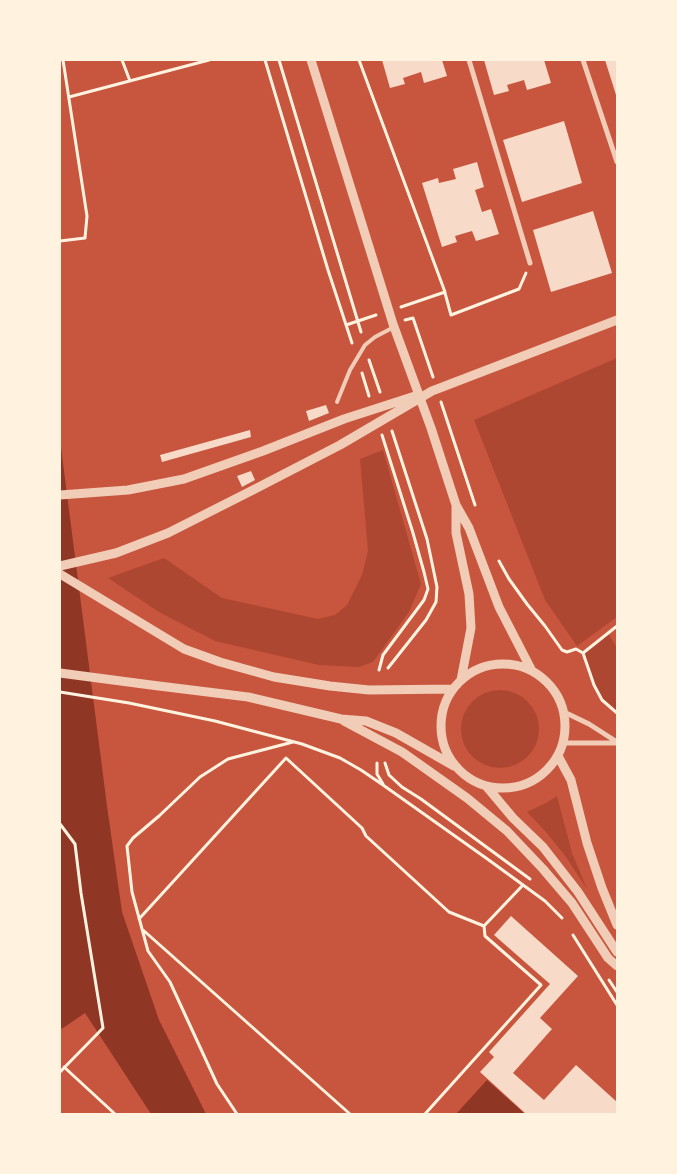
<!DOCTYPE html>
<style>
body{margin:0}
#map{position:relative;width:677px;height:1174px;overflow:hidden;background:#c8553d;font-family:"Playfair Display",serif}
canvas{display:block}
.frame{position:absolute;inset:0;border:61px solid #fff3e0;pointer-events:none}
</style>
<div id="map">
<canvas width="677" height="1174"></canvas>
<div class="frame"></div>
</div>
<script>
const ctx = document.querySelector('canvas').getContext('2d');
ctx.lineJoin = 'round';
function fill(path, color) {
  ctx.fillStyle = color;
  ctx.fill(path, 'evenodd');
}
function toPath(rows) {
  const path = new Path2D();
  for (const r of rows) {
    if (r.length === 3) {
      path.moveTo(r[0] + r[2], r[1]);
      path.arc(r[0], r[1], r[2], 0, 2 * Math.PI);
      continue;
    }
    path.moveTo(r[0], r[1]);
    for (let i = 2; i < r.length; i += 2) path.lineTo(r[i], r[i + 1]);
  }
  return path;
}
function strokePath(path, color, width, dash) {
  ctx.strokeStyle = color;
  ctx.lineWidth = width;
  ctx.lineCap = dash ? 'butt' : 'round';
  ctx.setLineDash(dash || []);
  ctx.stroke(path);
}
const green = toPath([
 [617,358,617,617,577,646,545,600,474,420],
 [383,450,421,584,409,612,373,662,359,667,319,665,215,641,159,612,108,578,164,558,222,598,318,619,335,615,347,605,362,575,368,551,360,459],
 [608,633,617,648,617,713,602,700,594,685,583,653],
 [500,729,39],
 [557,796,572,853,587,889,566,857,546,832,527,812,546,803]
]);
const water = toPath([
 [60,440,107,806,122,912,159,1020,206,1114,151,1114,85,1013,63,1028,60,1029,60,715,61,714,60,698],
 [487,1080,525,1114,456,1114]
]);
const building = toPath([
 [382,60,442,60,447,76,424,83,421,72,403,78,405,84,390,88],
 [484,60,544,60,551,83,527,90,524,80,507,85,509,91,494,95],
 [605,60,617,60,617,98],
 [564,121,582,183,522,202,503,140],
 [477,162,484,187,475,190,482,212,491,209,499,234,476,241,472,231,455,236,457,242,442,247,422,183,438,178,439,183,456,179,453,169],
 [593,211,612,273,551,292,533,230],
 [326,405,329,413,309,421,306,411],
 [250,430,251,437,162,462,160,455],
 [251,471,255,480,242,487,237,476],
 [511,916,578,976,540,1018,552,1029,513,1073,544,1100,576,1065,617,1102,617,1114,526,1114,480,1072,494,1057,489,1052,550,984,494,935]
]);
const path = toPath([
 [122,60,130,81],
 [265,60,328,270,352,343],
 [279,60,361,332],
 [359,60,445,292,401,307],
 [69,97,209,60],
 [60,241,85,238,87,216,63,60],
 [445,293,451,315,519,289,526,273],
 [405,320,413,318,433,377],
 [346,325,376,315],
 [369,360,380,392],
 [362,373,369,396],
 [441,402,475,505],
 [499,561,509,579,527,604,545,626,562,650,567,652,576,649,583,653,594,685,602,700,617,713],
 [583,653,617,626],
 [388,668,426,620,436,602,437,587,427,539,392,431],
 [379,670,383,655,424,600,428,589,424,572,413,533,382,435],
 [60,692,129,703,215,721,302,744,340,758,361,770,383,785,486,858,545,901,562,918],
 [377,763,377,774,383,784],
 [385,763,389,775,402,787,421,799,530,879],
 [60,824,75,844,81,893,103,1028,60,1072],
 [139,919,286,758,362,828,366,836,449,912,484,926],
 [143,930,350,1114],
 [573,935,617,1005],
 [609,980,617,992],
 [64,1067,115,1114],
 [237,1114,217,1084,170,982,148,951,132,892,127,846,133,838,159,816,200,777,228,759,293,742],
 [425,1114,541,985,485,936,484,926,523,885]
]);
const service = toPath([
 [337,402,350,370,365,345,375,337,394,327]
]);
const minor = toPath([
 [469,60,530,263],
 [583,60,617,162],
 [564,712,589,724,617,742],
 [563,743,617,743]
]);
const tertiary = toPath([
 [311,60,393,324,431,428,456,505,469,528,499,607,532,671],
 [60,495,128,490,184,479,263,451,344,419,415,396],
 [456,507,456,533,469,594,471,628,461,680],
 [60,566,116,553,168,533,253,490,340,445,432,391,617,320],
 [60,574,184,649,220,662,274,677,330,686,369,690,453,689],
 [503,726,62],
 [60,673,151,685,248,697,341,719,366,721,396,733,454,766],
 [344,721,402,752,467,798,507,831,543,869,572,903,608,958,617,966],
 [558,756,571,780,587,843,602,888,617,925],
 [487,787,513,818,543,847,578,892,617,952]
]);
fill(green, '#ae4732');
fill(water, '#8f3625');
fill(building, '#f7dbc8');
strokePath(path, '#fff3e0', 3);
strokePath(service, '#f1ccb7', 4);
strokePath(minor, '#f1ccb7', 5);
strokePath(tertiary, '#f1ccb7', 9);
</script>
